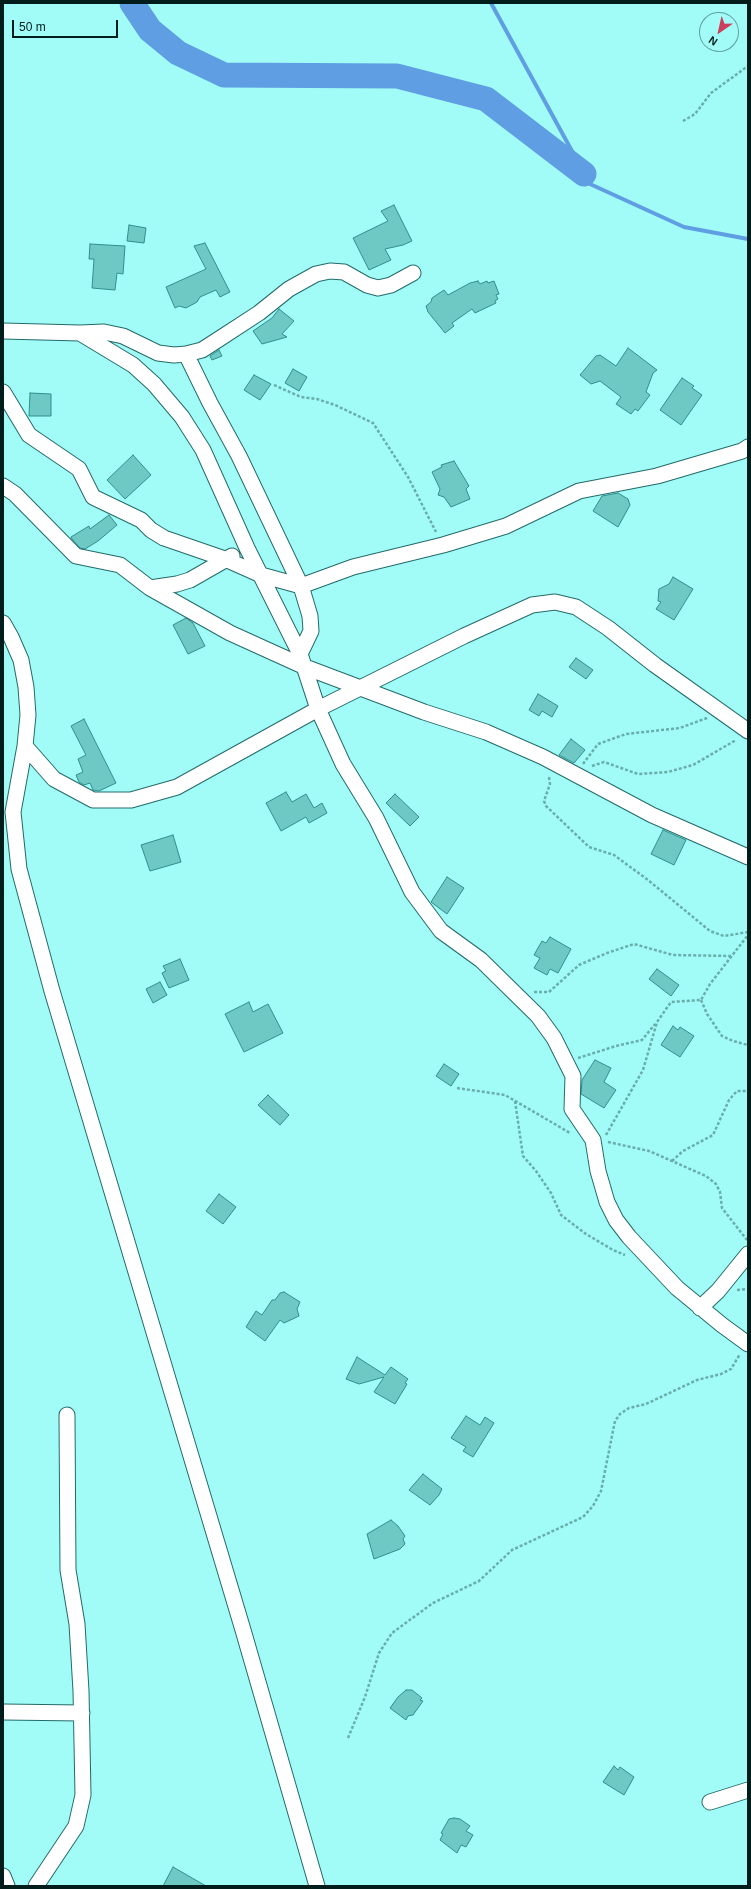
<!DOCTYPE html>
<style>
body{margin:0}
#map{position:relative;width:751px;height:1889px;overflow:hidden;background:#a1fcf8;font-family:Arial,sans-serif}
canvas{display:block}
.frame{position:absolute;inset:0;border:4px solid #001c1b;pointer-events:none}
.north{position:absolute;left:699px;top:12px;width:40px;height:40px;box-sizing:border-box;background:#a1fcf8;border:1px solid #61a2a0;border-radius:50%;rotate:214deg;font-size:11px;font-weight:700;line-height:16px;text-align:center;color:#001c1b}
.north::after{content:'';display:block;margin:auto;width:14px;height:18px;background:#cd3d5c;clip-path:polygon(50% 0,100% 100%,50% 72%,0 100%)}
.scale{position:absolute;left:12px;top:20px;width:106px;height:18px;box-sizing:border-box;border:2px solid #001c1b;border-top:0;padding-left:5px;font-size:12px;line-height:14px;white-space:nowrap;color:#001c1b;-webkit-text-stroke:3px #a1fcf8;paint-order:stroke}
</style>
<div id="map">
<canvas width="751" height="1889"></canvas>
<div class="frame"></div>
<div class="north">N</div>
<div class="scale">50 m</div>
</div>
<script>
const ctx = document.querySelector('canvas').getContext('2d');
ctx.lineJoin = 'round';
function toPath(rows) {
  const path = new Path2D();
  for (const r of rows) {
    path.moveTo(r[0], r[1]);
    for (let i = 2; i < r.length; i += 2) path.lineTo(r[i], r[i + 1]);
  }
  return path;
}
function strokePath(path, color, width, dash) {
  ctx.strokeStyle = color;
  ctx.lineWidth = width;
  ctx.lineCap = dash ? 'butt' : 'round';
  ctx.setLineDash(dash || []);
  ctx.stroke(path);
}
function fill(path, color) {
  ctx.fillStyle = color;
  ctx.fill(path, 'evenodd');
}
const stream = toPath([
 [491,3,590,184,684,227,748,239]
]);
const river = toPath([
 [132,3,150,30,178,53,224,75,397,76,486,99,584,174]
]);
const building = toPath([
 [394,205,412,241,403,245,385,249,391,260,369,270,353,238,388,221,381,211,394,205],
 [129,225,146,228,144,243,127,241,129,225],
 [205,243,230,292,220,297,216,290,200,297,197,302,186,308,179,306,175,308,166,287,206,269,194,246,205,243],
 [90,244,125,246,123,274,117,273,115,290,92,288,94,259,89,259,90,244],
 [478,281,480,284,487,281,488,283,494,281,499,294,496,295,498,299,495,301,496,303,475,313,472,309,452,323,454,326,445,333,428,312,426,306,431,302,432,298,444,290,448,295,470,283,478,281],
 [279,309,294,321,282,334,287,337,262,344,253,331,272,318,279,309],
 [628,348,657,370,653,373,646,392,650,395,638,411,635,409,631,414,616,404,621,397,600,381,591,384,580,375,596,356,600,355,616,366,628,348],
 [219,350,222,356,212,360,210,356,219,350],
 [293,369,307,377,299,391,285,383,293,369],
 [254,375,271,384,260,400,244,390,254,375],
 [682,378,694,386,692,388,702,395,681,425,660,410,682,378],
 [30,393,51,394,51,416,29,416,30,393],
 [133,455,151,475,125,499,107,480,133,455],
 [454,461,469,486,466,489,470,499,451,507,444,497,438,495,440,489,432,472,442,467,441,465,454,461],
 [618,493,628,499,630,505,618,527,593,511,602,496,618,493],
 [109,515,117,525,98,541,85,549,80,548,72,539,71,537,89,526,90,529,109,515],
 [673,577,693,589,674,620,656,609,661,602,658,601,659,589,669,584,673,577],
 [186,618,193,623,205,646,188,654,173,625,186,618],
 [576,658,593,670,586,679,569,667,576,658],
 [538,694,558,706,552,717,542,711,539,716,529,710,538,694],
 [84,719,116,783,99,791,93,790,90,783,84,785,79,782,76,775,83,772,78,759,86,755,71,726,84,719],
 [571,739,585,750,574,763,559,755,571,739],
 [286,792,292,802,306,794,314,808,322,803,327,813,309,823,306,817,281,831,266,803,286,792],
 [395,794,419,817,410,826,386,803,395,794],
 [663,830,686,840,674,865,651,854,663,830],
 [173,835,181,862,150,871,141,845,173,835],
 [447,877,464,888,447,914,431,902,447,877],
 [550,937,571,949,558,973,550,969,547,975,534,968,540,958,534,955,542,941,546,943,550,937],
 [180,959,189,980,169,988,162,973,166,971,163,966,180,959],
 [657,969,679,985,671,996,649,979,657,969],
 [160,982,167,995,153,1003,146,989,160,982],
 [249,1002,253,1012,268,1004,283,1033,244,1052,225,1014,249,1002],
 [673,1026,678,1030,680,1027,694,1036,680,1057,661,1045,673,1026],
 [595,1060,611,1068,604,1082,616,1090,604,1108,581,1094,582,1080,595,1060],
 [444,1064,459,1074,451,1086,436,1076,444,1064],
 [268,1095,289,1115,280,1125,258,1105,268,1095],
 [219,1194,236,1207,223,1224,206,1211,219,1194],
 [284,1292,300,1302,297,1309,299,1316,284,1323,280,1320,265,1341,246,1327,256,1311,262,1315,272,1300,275,1300,280,1293,284,1292],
 [357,1357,385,1375,391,1367,408,1379,405,1383,407,1384,395,1404,374,1392,384,1377,359,1384,346,1379,357,1357],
 [466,1416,480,1425,485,1417,494,1423,473,1457,463,1451,466,1447,451,1438,466,1416],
 [423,1474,442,1489,439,1495,430,1505,409,1490,423,1474],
 [391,1520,398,1526,405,1536,403,1539,405,1544,400,1549,374,1559,367,1534,391,1520],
 [406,1690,412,1690,422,1698,420,1700,423,1701,413,1715,408,1716,406,1720,390,1708,398,1697,406,1690],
 [614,1766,618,1770,620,1767,634,1777,624,1795,603,1782,614,1766],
 [454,1818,460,1819,470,1826,466,1831,473,1835,466,1847,461,1845,457,1853,440,1840,443,1834,441,1833,449,1819,454,1818],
 [173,1867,206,1886,163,1886,173,1867]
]);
const path = toPath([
 [683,121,695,114,711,93,748,66],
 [274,385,301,397,317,399,335,405,373,423,408,477,436,532],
 [583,764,598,744,626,734,680,728,707,718],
 [592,766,604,762,638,774,668,772,693,765,736,740],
 [549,777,550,784,544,801,546,806,589,847,614,855,648,880,710,931,724,936,748,932],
 [534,992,549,992,579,965,607,953,634,944,673,955,731,956],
 [701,1000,707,1014,722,1036,733,1041,748,1045],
 [578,1058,616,1046,642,1040,655,1024],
 [457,1088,505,1095,570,1133],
 [515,1101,523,1156,536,1171,551,1193,561,1215,586,1234,613,1250,625,1255],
 [606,1135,643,1070,657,1022,671,1002,701,1000,710,984,748,935],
 [608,1142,649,1151,706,1176,716,1184,720,1192,722,1208,747,1240],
 [672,1161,683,1151,713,1135,729,1100,737,1091,748,1091],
 [737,1290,748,1289],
 [348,1738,365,1697,379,1653,392,1633,433,1603,479,1581,512,1550,583,1517,593,1506,601,1491,615,1421,620,1414,629,1408,646,1404,697,1380,721,1374,731,1369,740,1354]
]);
const minor = toPath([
 [3,331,80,333,104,332,123,336,158,353,174,355,186,354,202,350,216,341,259,313,289,289,316,274,330,271,344,272,367,285,378,288,391,285,413,273],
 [80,333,133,365,154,384,182,417,203,450,247,548,300,654,318,709,343,764,376,818,412,892,441,931,481,960,538,1016,554,1038,573,1076,572,1109,593,1140,598,1171,607,1202,616,1220,629,1237,677,1288,722,1325,748,1344],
 [186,354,210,403,239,456,301,586,310,616,311,631,300,654],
 [3,392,29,435,79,469,93,497,141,520,151,530,164,538,225,559,261,575,301,586,353,567,443,545,506,526,579,491,657,476,742,451,748,447],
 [3,486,15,494,76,556,120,565,150,588,230,633,305,667,424,712,486,732,543,757,652,815,748,857],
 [150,588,177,584,190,580,232,556],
 [3,623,11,637,21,660,26,687,28,715,25,746,13,812,19,869,52,991,243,1630,317,1886],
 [25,746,54,779,93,800,131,800,177,787,318,709,464,636,532,605,555,602,576,607,608,628,655,665,748,731],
 [700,1308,718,1291,748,1254],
 [3,1712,82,1713],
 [710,1802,748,1790],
 [3,1876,7,1886],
 [36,1886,76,1826,83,1795,81,1691,77,1624,68,1570,67,1415]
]);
strokePath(stream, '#609ee3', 4);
strokePath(river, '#609ee3', 25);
fill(building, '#6ec9c5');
strokePath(building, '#2f8f8c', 1);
strokePath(minor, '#236b69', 17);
strokePath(path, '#69aeab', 2.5, [3, 2]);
strokePath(minor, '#fff', 15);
</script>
